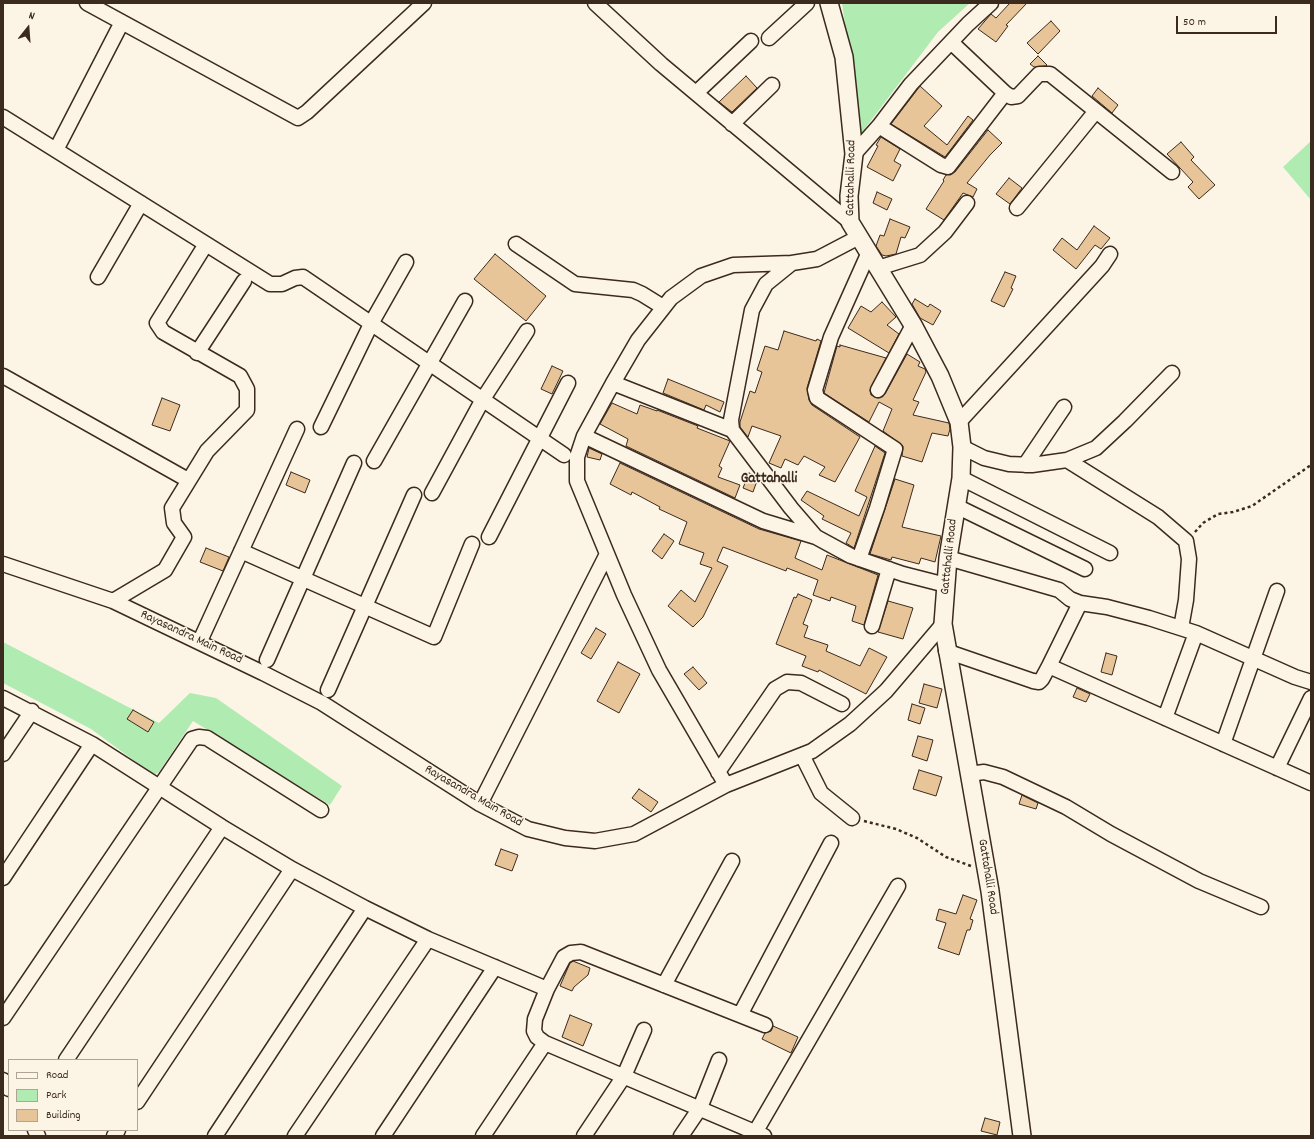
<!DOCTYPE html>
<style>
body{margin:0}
#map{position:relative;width:1314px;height:1139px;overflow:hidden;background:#fcf5e5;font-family:Dekko,sans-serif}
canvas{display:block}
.frame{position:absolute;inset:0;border:4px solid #3b2a1e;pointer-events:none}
.legend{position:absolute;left:8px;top:1059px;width:130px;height:72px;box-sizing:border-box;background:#fcf5e5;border:1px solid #afa495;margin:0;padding:5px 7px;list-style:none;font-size:12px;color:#3b2a1e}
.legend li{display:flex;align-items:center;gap:8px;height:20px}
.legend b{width:20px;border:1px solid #afa495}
.north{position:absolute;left:8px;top:8px;width:40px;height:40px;-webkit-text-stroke:3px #fcf5e5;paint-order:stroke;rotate:17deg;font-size:11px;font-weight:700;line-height:16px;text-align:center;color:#3b2a1e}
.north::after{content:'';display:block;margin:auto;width:14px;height:18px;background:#3b2a1e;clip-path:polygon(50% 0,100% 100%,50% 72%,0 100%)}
.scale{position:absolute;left:1176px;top:16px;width:101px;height:18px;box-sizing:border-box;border:2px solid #3b2a1e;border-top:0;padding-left:5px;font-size:12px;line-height:14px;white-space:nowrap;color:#3b2a1e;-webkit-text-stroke:3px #fcf5e5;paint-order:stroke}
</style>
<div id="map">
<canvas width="1314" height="1139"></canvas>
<div class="frame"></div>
<ul class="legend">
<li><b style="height:5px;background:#fcf5e5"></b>Road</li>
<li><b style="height:11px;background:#b0ecb2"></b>Park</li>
<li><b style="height:11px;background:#e8c499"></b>Building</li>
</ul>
<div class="north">N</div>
<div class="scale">50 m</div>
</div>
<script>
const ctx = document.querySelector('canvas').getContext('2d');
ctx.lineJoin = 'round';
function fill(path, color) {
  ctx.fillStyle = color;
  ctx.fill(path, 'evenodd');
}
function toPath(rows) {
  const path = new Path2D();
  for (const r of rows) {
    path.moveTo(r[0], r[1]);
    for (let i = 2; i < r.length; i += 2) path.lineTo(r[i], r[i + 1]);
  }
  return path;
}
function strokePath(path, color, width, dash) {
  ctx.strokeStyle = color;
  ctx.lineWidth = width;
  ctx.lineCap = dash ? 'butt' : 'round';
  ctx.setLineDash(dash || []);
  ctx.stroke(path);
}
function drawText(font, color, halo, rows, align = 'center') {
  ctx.font = font + ' Dekko,sans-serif';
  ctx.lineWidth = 3;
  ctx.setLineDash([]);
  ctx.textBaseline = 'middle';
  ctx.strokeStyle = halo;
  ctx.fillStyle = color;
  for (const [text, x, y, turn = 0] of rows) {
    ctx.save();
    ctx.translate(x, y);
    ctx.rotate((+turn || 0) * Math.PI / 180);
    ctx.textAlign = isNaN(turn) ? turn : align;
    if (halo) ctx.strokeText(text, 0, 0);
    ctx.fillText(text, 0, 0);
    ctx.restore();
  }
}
const green = toPath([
 [842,3,970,3,938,32,860,135],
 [1311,141,1311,200,1283,167],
 [3,642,159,723,190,693,216,698,342,786,330,805,193,721,159,772,156,774,151,773,91,729,3,683]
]);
const building = toPath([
 [1010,3,1027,3,1006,25,1008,26,996,42,978,29,991,14,996,18,1010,3],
 [1051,21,1060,31,1038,54,1027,43,1051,21],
 [1038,56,1047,65,1046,66,1034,67,1030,64,1038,56],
 [746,76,757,88,732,112,719,102,746,76],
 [920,86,942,106,924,126,947,145,968,116,973,120,945,157,891,124,920,86],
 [1098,88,1118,105,1112,113,1092,96,1098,88],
 [988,130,1002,143,990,155,967,183,977,189,973,197,963,193,944,220,926,209,944,181,943,180,946,175,955,172,988,130],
 [881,137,900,149,894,161,901,165,893,181,867,167,878,146,876,145,881,137],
 [1181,142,1194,157,1191,160,1215,185,1199,199,1188,187,1193,182,1167,154,1181,142],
 [1009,178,1022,188,1010,204,996,194,1009,178],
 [877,192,892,199,887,210,873,203,877,192],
 [890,219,910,227,905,238,901,237,896,254,886,256,882,255,876,246,880,235,884,236,890,219],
 [1094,226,1110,238,1101,249,1095,245,1076,269,1053,250,1062,238,1077,250,1094,226],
 [495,254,546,296,526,321,474,279,495,254],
 [1005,272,1016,276,1011,288,1013,289,1004,307,991,301,1005,272],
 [915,299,928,307,930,304,941,311,933,325,920,318,912,304,915,299],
 [882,302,896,317,887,325,899,334,889,353,848,328,861,306,871,312,882,302],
 [784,331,816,341,817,339,821,341,807,388,809,400,812,405,860,437,835,482,819,475,825,467,804,456,798,465,785,459,781,468,769,463,781,436,752,426,748,437,740,427,740,422,750,391,755,393,762,372,757,370,765,346,778,350,784,331],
 [840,345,886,358,870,390,871,395,878,398,885,394,907,354,920,362,918,366,925,369,926,372,913,400,919,402,913,415,949,423,950,429,948,436,932,433,922,462,902,456,903,446,883,431,892,409,879,402,869,422,824,393,837,346,840,347,840,345],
 [552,366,563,371,552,394,541,389,552,366],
 [668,379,724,402,720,412,706,405,704,410,663,393,668,379],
 [162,398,180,405,170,431,152,425,162,398],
 [612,403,637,414,640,405,657,411,657,410,698,426,697,428,730,441,719,466,722,468,718,477,740,485,735,498,626,446,628,439,600,424,612,403],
 [875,446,885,453,854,548,846,543,851,533,822,519,824,516,801,500,807,491,859,516,867,497,855,491,875,446],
 [589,448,602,454,600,460,587,457,589,448],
 [620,463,759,529,801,541,795,558,822,570,827,555,878,575,864,625,852,621,856,606,831,597,830,601,813,595,818,580,787,568,786,571,723,547,717,561,728,566,703,617,693,627,668,606,681,590,695,602,712,568,700,564,704,553,679,544,687,522,659,509,660,507,632,492,631,495,610,484,620,463],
 [291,472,310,480,305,493,286,485,291,472],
 [749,473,758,478,753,492,743,488,749,473],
 [895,479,914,485,902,527,941,536,935,562,921,558,919,564,892,557,891,560,870,554,895,479],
 [664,534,674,541,662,559,652,551,664,534],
 [206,548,229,557,223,571,200,562,206,548],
 [798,594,812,600,803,624,808,626,804,637,828,645,826,651,860,666,869,648,887,657,866,694,819,670,818,672,802,666,806,656,776,644,794,597,796,598,798,594],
 [888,601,913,608,903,639,878,632,888,601],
 [596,628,606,634,591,659,581,653,596,628],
 [1106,653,1117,656,1112,675,1101,672,1106,653],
 [618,662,640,674,619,713,597,701,618,662],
 [693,667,707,683,699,690,684,674,693,667],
 [924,684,942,689,937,708,919,703,924,684],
 [1077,688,1090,694,1086,702,1073,697,1077,688],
 [912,704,925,708,920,724,908,720,912,704],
 [133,710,154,722,148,732,127,719,133,710],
 [918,736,933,740,927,761,912,756,918,736],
 [919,770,942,777,936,796,913,789,919,770],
 [639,789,658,802,651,812,632,798,639,789],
 [1022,795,1038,803,1036,809,1019,804,1022,795],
 [501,849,518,855,512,871,495,865,501,849],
 [963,895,977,900,970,919,973,920,970,930,967,930,959,955,938,948,946,923,936,920,939,909,956,914,963,895],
 [573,961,590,968,588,975,574,987,572,991,560,986,570,963,573,961],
 [570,1015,592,1024,583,1046,562,1037,570,1015],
 [773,1026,798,1037,791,1053,762,1039,765,1033,771,1031,773,1026],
 [985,1118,1000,1122,997,1135,981,1131,985,1118]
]);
const path = toPath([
 [1195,532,1203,523,1218,514,1233,512,1252,506,1311,465],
 [864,821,896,829,917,838,946,857,971,866]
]);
const minor = toPath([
 [87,3,298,118,307,112,424,3],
 [595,3,661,64,850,222],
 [769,38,807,3],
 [951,42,1005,93,1011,97,1018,96,1039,74,1050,74,1172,172],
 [696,93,751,41],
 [3,117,270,284,282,284,295,278,303,277,564,455],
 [732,124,772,85],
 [879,126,941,165,948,167,1005,93],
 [56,150,122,22],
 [854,154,879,126,911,84,968,24,991,3],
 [1017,208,1096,111],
 [859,237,817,259,792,263,766,284,752,310,731,420,732,430,791,508,816,537,851,556,903,574,946,585],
 [516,244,575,284,633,290,642,294,663,307],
 [878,268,920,255,945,232,967,203],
 [98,277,141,203],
 [197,353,244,281],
 [3,376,188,480],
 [613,383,732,430],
 [878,390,913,325],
 [959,422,1102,266,1110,254],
 [321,427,372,322,406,262],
 [584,436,763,521,816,537],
 [962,447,984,458,1009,464,1032,465,1067,460,1096,448,1125,421,1172,373],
 [1067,460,1158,517,1186,541,1189,559,1186,600,1181,628],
 [374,461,465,301],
 [1025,465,1064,407],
 [961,478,1110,553],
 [432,493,483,399,527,331],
 [956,506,1085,569],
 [489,537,568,383],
 [241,551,434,637,472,544],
 [948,558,1059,590,1070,599,1080,603,1107,607,1149,618,1196,633,1295,677,1311,682],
 [859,559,877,508,895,449,817,398,815,390,831,337,869,252],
 [3,564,113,601,263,673,322,703,480,804,528,829,565,838,595,841,634,834,726,785,812,751,850,724,886,691,943,624],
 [113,601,165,570,184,537,174,523,172,508,207,451,247,410,247,389,240,376,163,332,157,323,206,244],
 [872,626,889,569],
 [200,641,297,429],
 [946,651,1033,681,1039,682,1042,679,1049,666,1311,783],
 [267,660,354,463],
 [1049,666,1080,603],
 [328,690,414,495],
 [3,698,92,744,222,827,292,869,365,908,428,939,547,989],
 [1165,718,1196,633],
 [1223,744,1277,591],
 [3,754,32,711],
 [802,755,821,793,852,818],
 [1277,768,1311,698],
 [718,772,775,689,787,682,801,683,842,704],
 [969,774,984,772,1003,777,1066,807,1111,834,1199,881,1261,907],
 [726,785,659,670,624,595,577,481,577,457,584,436,613,383,638,340,671,298,701,276,733,265,792,263],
 [480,804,607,554],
 [3,878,92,744],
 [664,985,732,861],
 [740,1015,831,843],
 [3,1018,192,739,199,737,207,738,321,810],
 [66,1060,222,827],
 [3,1080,9,1089],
 [137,1102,292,869],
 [35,1130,38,1136],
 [756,1131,898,886],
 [114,1136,118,1130],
 [215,1136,365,908],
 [295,1136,428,939],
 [383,1136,495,967],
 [483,1136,545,1043],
 [584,1136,624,1076,644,1030],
 [681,1136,700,1108,719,1060],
 [764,1136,545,1043,537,1037,534,1031,535,1019,547,989,564,957,571,953,581,952,765,1025]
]);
const major = toPath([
 [829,3,844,57,854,154,849,196,850,222,913,325,940,376,959,422,962,447,961,478,948,558,943,624,990,891,1022,1136]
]);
const streetNames = [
 ["Gattahalli Road",852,178,-89],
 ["Gattahalli Road",950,557,-84],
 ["Rayasandra Main Road",191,638,25],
 ["Rayasandra Main Road",473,797,30],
 ["Gattahalli Road",987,877,81]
];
const quarterNames = [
 ["Gattahalli",769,480]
];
fill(green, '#b0ecb2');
fill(building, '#e8c499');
strokePath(building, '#3b2a1e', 1);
strokePath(minor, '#3b2a1e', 17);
strokePath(major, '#3b2a1e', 20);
strokePath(path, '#3b2a1e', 2.5, [3, 3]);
strokePath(minor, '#fcf5e5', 14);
strokePath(major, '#fcf5e5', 17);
drawText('13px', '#3b2a1e', '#fcf5e5', streetNames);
drawText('bold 15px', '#3b2a1e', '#fcf5e5', quarterNames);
</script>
